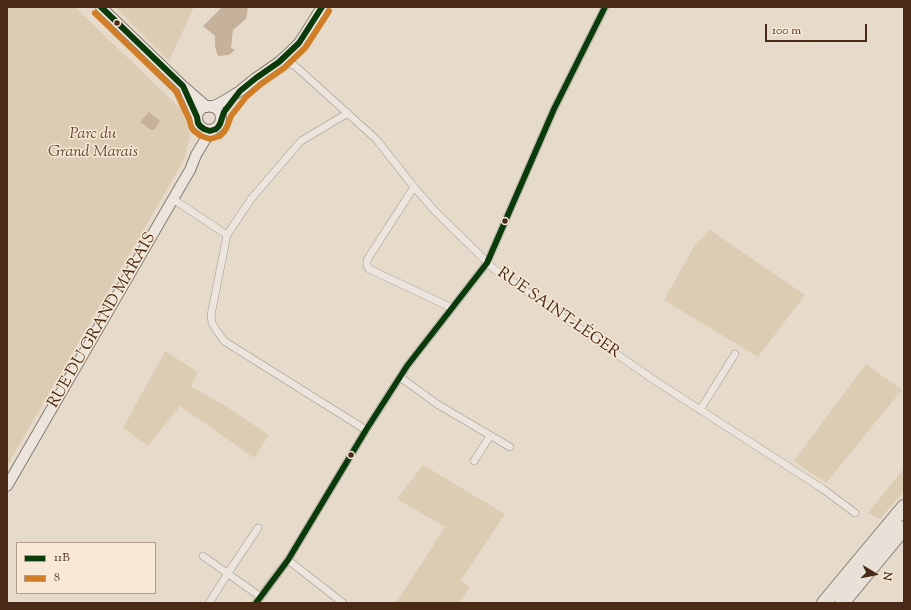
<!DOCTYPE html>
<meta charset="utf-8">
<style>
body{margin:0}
#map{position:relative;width:911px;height:610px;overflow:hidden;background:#e6dbcb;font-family:"Sorts Mill Goudy",serif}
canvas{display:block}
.frame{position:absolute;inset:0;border:8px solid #482a17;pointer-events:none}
.legend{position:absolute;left:16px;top:542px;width:140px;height:52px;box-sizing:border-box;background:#f7e9d5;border:1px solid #b19d89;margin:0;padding:5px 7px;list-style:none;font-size:12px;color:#482a17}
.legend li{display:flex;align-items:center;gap:8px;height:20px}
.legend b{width:20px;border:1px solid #b19d89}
.north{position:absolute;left:855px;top:554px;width:40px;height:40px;-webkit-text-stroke:3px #f7e9d5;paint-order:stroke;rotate:100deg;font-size:11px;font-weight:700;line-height:16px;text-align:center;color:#482a17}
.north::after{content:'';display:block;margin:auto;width:14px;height:18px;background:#482a17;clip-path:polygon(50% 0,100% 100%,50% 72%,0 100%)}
.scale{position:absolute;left:765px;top:24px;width:102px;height:18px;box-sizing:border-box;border:2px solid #482a17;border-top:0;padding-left:5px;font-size:12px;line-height:14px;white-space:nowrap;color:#482a17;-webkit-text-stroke:3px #f7e9d5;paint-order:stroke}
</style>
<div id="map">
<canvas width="911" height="610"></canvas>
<div class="frame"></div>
<ul class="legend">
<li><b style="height:5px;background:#0b3b0b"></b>11B</li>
<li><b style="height:5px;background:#d07e28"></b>8</li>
</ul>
<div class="north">N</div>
<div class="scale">100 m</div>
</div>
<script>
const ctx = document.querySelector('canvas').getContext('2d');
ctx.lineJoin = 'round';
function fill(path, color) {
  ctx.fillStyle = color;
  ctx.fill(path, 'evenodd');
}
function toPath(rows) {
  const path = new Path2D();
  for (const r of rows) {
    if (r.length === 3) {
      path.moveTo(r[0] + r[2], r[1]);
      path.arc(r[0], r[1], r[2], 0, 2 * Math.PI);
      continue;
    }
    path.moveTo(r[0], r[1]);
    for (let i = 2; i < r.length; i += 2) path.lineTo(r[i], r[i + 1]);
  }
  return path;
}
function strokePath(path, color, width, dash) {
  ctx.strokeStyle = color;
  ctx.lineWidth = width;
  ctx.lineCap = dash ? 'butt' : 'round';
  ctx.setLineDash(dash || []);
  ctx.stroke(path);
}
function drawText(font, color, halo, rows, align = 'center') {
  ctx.font = font + ' "Sorts Mill Goudy",serif';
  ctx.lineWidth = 3;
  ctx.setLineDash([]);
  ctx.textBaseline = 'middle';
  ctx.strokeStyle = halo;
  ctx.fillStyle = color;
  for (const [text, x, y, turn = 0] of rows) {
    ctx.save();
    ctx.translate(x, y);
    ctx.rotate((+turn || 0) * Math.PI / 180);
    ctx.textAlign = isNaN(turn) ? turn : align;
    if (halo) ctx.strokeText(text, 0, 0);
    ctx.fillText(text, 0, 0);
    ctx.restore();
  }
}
const green = toPath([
 [7,7,75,7,181,109,189,131,190,137,184,160,7,466],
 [115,7,194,7,169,61],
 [710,230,805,295,758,357,664,300,695,245],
 [165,351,198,372,191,386,227,407,269,435,254,458,180,406,148,446,123,428],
 [866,364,902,390,826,483,794,461],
 [423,465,505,514,461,580,470,587,460,603,396,603,445,527,397,499],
 [904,468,904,491,880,519,868,513]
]);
const water = toPath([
 [222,7,248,7,246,19,233,30,231,48,235,50,229,55,218,56,215,47,215,36,203,26],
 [149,112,160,121,156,128,153,130,151,130,140,122]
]);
const street = toPath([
 [279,62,294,65,376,139,414,187,434,210,494,269,654,380,823,489,855,513],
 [414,187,367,260,367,265,369,269,452,308],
 [173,199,227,235,251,199,301,141,348,113],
 [227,235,211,315,212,323,217,331,224,341,366,430],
 [400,377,437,404,510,447],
 [700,410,735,354],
 [474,461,490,436],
 [203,556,258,595,261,596],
 [288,560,343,603],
 [209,603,223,581,228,573,258,528],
 [256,603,288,560,366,430,407,366,487,263,554,109,605,7]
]);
const secondary = toPath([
 [101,7,183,86,207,107],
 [185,90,197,117],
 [209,118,12],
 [212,107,222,102,240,91,256,78,279,62,288,54,299,43,307,31,322,7],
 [7,486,180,187,190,170,196,155,205,140,213,130]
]);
const highway = toPath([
 [824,603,904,507],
 [842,603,904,528]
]);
const bus1 = toPath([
 [101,7,183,86,197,117,198,123,200,126,204,129,210,131,216,129,218,127,220,124,224,112,240,91,256,78,279,62,299,43,322,7],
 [256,603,288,560,366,430,407,366,487,263,554,109,605,7]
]);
const bus2 = toPath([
 [95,13,176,91,189,119,191,126,193,130,201,136,210,139,220,136,224,132,227,127,231,116,246,97,261,84,284,68,305,48,329,11]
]);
const markers = [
 [117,23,3.5,"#482a17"],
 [505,221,3.5,"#482a17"],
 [351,455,3.5,"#482a17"]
];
const parkNames = [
 ["Parc du",93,135],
 ["Grand Marais",93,153]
];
const streetNames = [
 ["RUE SAINT-LÉGER",558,314,35],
 ["RUE DU GRAND MARAIS",103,321,-60]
];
fill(green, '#ddccb4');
fill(water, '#c6b29b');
strokePath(street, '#9d9488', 8);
strokePath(secondary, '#867c71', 12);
strokePath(highway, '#867c71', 16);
strokePath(street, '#ebe5dd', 7);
strokePath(secondary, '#ebe5dd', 10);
strokePath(highway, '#e8e1d7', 14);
strokePath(bus1, '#0b3b0b', 6);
strokePath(bus2, '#d07e28', 6);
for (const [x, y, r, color] of markers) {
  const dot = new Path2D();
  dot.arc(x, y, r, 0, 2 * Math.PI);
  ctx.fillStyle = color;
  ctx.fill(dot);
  strokePath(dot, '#f7e9d5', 1.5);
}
drawText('italic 16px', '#644833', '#f7e9d5', parkNames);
drawText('16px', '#482a17', '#f7e9d5', streetNames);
</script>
